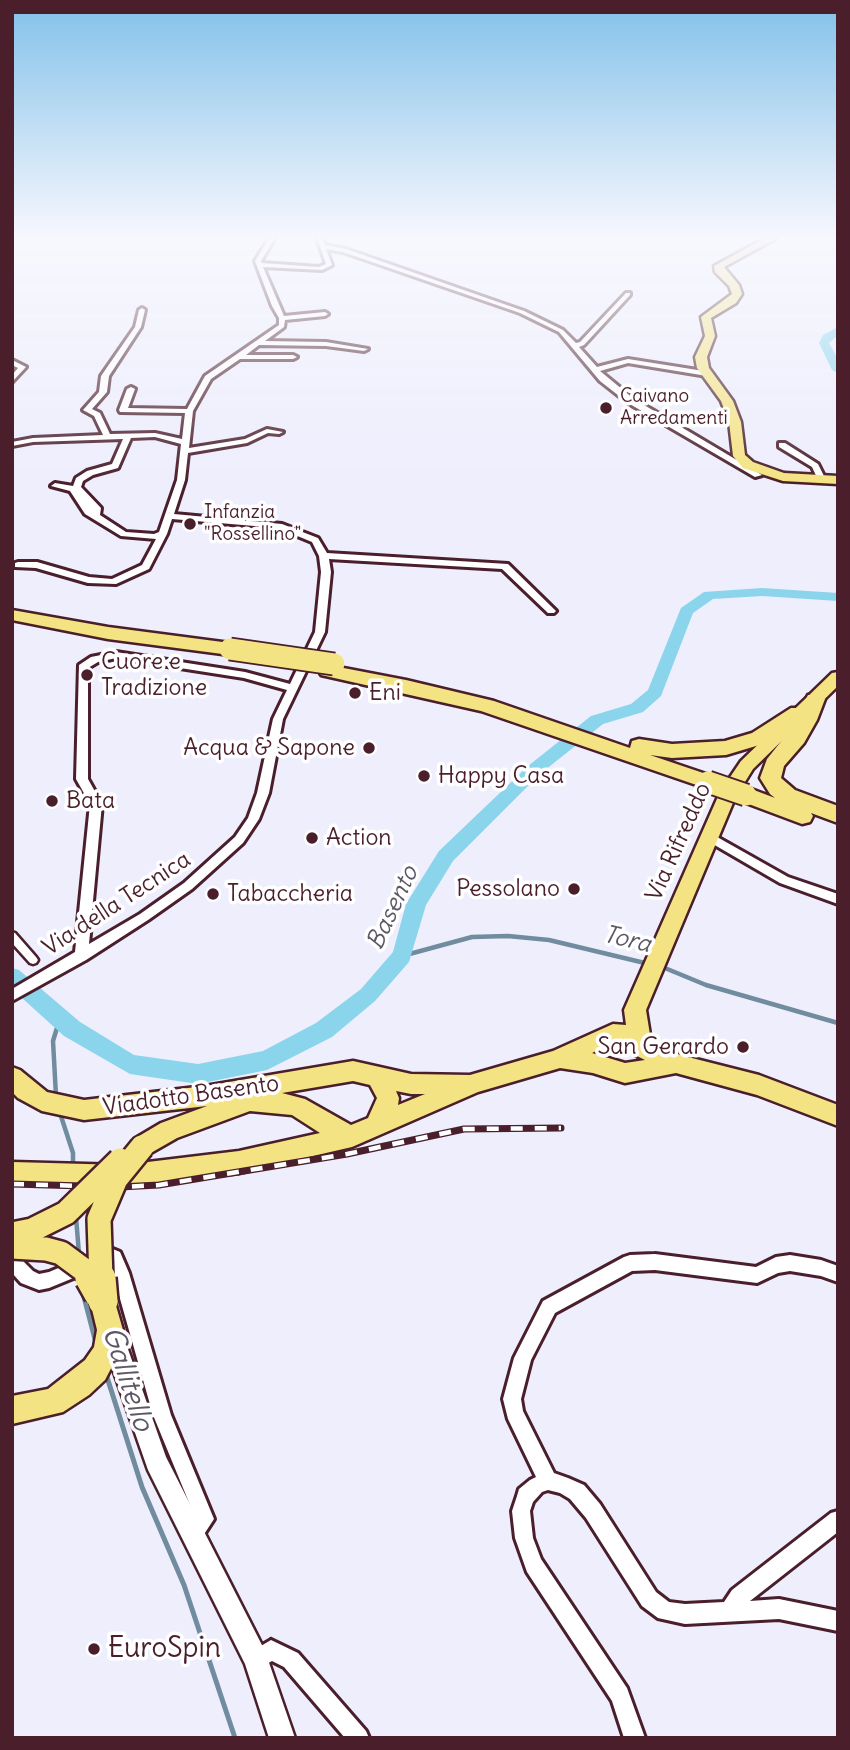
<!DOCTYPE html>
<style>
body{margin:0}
#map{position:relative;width:850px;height:1750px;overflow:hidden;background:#eeeefd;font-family:Delius,sans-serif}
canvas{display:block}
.frame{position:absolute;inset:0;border:14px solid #4a1f2b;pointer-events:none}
</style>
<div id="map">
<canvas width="850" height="1750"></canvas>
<div class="frame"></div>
</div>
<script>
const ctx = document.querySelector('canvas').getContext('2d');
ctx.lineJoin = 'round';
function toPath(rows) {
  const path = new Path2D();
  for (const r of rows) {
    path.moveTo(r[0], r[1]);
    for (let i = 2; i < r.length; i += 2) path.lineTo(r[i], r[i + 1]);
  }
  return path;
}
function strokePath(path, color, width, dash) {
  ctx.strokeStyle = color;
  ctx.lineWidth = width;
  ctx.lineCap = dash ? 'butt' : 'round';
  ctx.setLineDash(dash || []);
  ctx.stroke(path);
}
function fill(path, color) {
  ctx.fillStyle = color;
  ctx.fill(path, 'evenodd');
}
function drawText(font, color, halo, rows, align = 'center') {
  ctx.font = font + ' Delius,sans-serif';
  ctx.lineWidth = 7;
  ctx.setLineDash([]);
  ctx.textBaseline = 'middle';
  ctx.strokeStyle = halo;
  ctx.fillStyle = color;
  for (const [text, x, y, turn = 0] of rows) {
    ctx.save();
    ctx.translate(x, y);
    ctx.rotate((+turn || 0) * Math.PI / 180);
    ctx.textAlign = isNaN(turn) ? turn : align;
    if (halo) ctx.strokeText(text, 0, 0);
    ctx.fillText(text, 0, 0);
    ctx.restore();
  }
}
const streamFar1 = toPath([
 [402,956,472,937,508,936,549,940,649,964],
 [660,966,706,985,838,1023],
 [56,1096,53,1041,60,1018],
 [59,1110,73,1153,73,1167],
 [76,1217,79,1254]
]);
const stream = toPath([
 [83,1293,96,1343],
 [106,1374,142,1487,184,1585,235,1738]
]);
const river = toPath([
 [838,327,838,335,829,343,838,359,838,373,832,370,819,343,823,335,838,327],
 [762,588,838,593,838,601,762,596,713,599,693,613,661,696,643,712,603,724,540,774,453,861,426,905,409,962,375,1001,332,1037,267,1070,198,1084,130,1074,64,1036,12,989,12,968,19,970,80,1022,134,1055,198,1064,263,1051,316,1023,361,989,393,952,406,904,439,851,528,766,591,716,631,704,648,690,681,608,704,592,762,588]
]);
const pedestrian = toPath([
 [12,932,15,933,36,957,38,960,36,963,33,964,30,963,12,943,12,932]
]);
const minor = toPath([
 [269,238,275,238,261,261,262,263,319,267,326,264,317,238,323,238,325,245,346,249,524,311,563,330,576,343,580,342,626,293,630,293,630,295,584,345,579,347,597,367,628,359,710,372,711,374,707,376,628,363,600,371,634,399,762,475,755,477,628,403,600,381,559,332,520,313,343,252,326,249,332,265,322,270,263,267,284,316,325,312,328,314,325,316,285,320,284,327,265,341,326,342,368,349,364,351,326,346,259,345,246,355,293,355,297,357,293,359,240,359,211,379,193,411,189,448,245,439,267,429,283,432,279,434,268,433,247,443,188,453,185,480,174,514,282,524,318,538,327,553,508,564,556,611,554,613,548,613,502,569,329,559,331,572,325,632,283,719,269,793,259,819,243,843,192,889,148,920,86,960,12,1001,12,989,75,952,90,804,76,779,79,665,91,657,116,652,245,672,290,684,315,632,321,572,319,556,312,542,278,528,172,519,167,534,149,569,116,584,88,583,36,568,15,567,15,563,18,562,37,562,89,577,112,579,142,565,156,539,121,536,85,514,70,491,51,486,55,483,73,486,76,478,87,471,112,464,123,439,33,442,12,446,12,442,33,438,103,435,94,416,83,410,99,392,101,376,135,327,139,310,142,308,145,310,141,327,109,376,107,392,92,409,100,413,110,434,155,433,182,439,185,413,120,412,119,410,127,389,131,387,135,389,128,408,187,409,205,376,279,325,279,318,272,306,255,261,269,238],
 [155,437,181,444,177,480,159,532,154,534,126,532,100,515,101,508,81,487,83,481,93,475,118,468,131,438,155,437],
 [116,658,244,678,287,690,273,719,257,793,248,818,235,837,184,883,140,914,89,944,102,804,88,779,88,668,98,662,116,658],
 [12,360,26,367,12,382,12,375,18,368,12,365,12,360],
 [779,443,785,443,818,464,826,480,825,482,819,482,812,467,779,447,779,443],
 [710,833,788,877,838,894,838,904,780,883,706,840,704,837,710,833],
 [12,1242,18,1244,24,1262,33,1271,39,1274,49,1272,82,1258,88,1260,90,1266,88,1272,49,1288,39,1290,21,1283,12,1273,12,1242],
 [108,1247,120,1252,129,1273,171,1415,214,1519,199,1542,192,1544,185,1542,183,1535,195,1517,153,1415,113,1274,108,1264,98,1267,92,1265,90,1259,92,1253,108,1247],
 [655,1254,756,1267,776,1257,790,1255,821,1260,838,1266,838,1282,821,1276,790,1271,778,1273,757,1283,655,1270,632,1271,555,1313,531,1360,521,1399,523,1411,554,1473,568,1478,584,1485,600,1504,656,1592,669,1602,685,1604,724,1602,732,1590,831,1513,838,1511,838,1532,750,1601,779,1599,838,1611,838,1631,779,1619,685,1624,658,1618,642,1606,586,1518,570,1499,560,1493,548,1490,542,1492,533,1502,530,1511,533,1538,541,1559,627,1688,645,1738,624,1738,612,1701,527,1572,515,1538,512,1511,517,1496,519,1489,530,1480,536,1477,508,1419,503,1399,514,1358,543,1301,624,1257,630,1255,655,1254],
 [271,1640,298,1653,366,1731,369,1738,345,1738,284,1667,272,1661,256,1670,249,1667,246,1660,249,1653,271,1640]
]);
const tertiary = toPath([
 [112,1324,120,1327,123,1335,166,1457,265,1651,295,1738,269,1738,245,1664,148,1470,101,1335,104,1327,112,1324]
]);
const primary = toPath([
 [765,238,777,238,724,267,739,285,742,294,736,303,711,318,715,336,707,357,709,368,733,401,741,422,745,455,753,462,784,473,838,476,838,484,783,481,743,468,733,456,729,422,721,401,697,368,695,357,705,336,701,317,732,294,729,286,715,272,714,266,765,238],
 [838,672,838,686,753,769,735,798,646,1010,651,1041,680,1055,759,1075,838,1105,838,1126,757,1095,676,1073,625,1083,593,1073,560,1068,478,1092,352,1147,239,1173,123,1187,12,1184,12,1162,123,1165,239,1151,320,1133,292,1115,250,1111,177,1138,142,1158,134,1155,130,1147,134,1139,161,1123,207,1106,84,1120,42,1111,18,1098,12,1092,12,1067,20,1070,47,1092,84,1100,205,1086,353,1061,411,1074,470,1075,553,1051,613,1024,626,1025,624,1010,720,792,741,761,832,673,838,672],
 [615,1042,624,1044,635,1055,645,1060,625,1063,592,1053,615,1042],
 [353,1081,370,1085,377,1098,368,1118,351,1125,305,1099,282,1093,353,1081],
 [396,1091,411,1094,425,1094,398,1105,399,1098,396,1091],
 [103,1288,112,1292,123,1330,120,1351,105,1380,89,1395,63,1412,12,1424,12,1396,48,1389,85,1360,94,1347,97,1330,90,1301,94,1292,103,1288]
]);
const motorway = toPath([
 [12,610,108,627,230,643,239,649,230,655,108,639,12,620,12,610],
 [328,665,406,680,494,701,630,748,632,741,639,739,672,744,725,741,752,733,791,708,802,708,808,695,822,695,825,699,817,720,804,743,784,766,781,778,795,790,838,806,838,823,811,813,813,816,810,822,802,824,738,800,735,795,738,790,746,787,775,798,770,794,760,778,767,759,795,724,766,743,726,755,672,758,650,755,715,777,719,782,715,787,708,789,481,711,321,675,319,671,321,667,328,665]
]);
const rail = toPath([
 [12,1184,120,1187,159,1185,347,1154,464,1129,561,1128]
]);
const primaryBridgeFar1 = toPath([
 [12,1234,32,1230,66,1213,120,1160],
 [12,1247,46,1249,61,1253,88,1273,91,1279],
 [101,1279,99,1219,116,1179,142,1147]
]);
const primaryBridge = toPath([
 [90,1278,99,1294],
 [101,1278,103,1301]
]);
const motorwayBridge = toPath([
 [230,649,334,664],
 [708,782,746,795]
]);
const markers = [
 [606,408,7,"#4a1f2b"],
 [190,524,7,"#4a1f2b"],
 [87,675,7,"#4a1f2b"],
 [355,693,7,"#4a1f2b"],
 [369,748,7,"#4a1f2b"],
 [424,776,7,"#4a1f2b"],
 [52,801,7,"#4a1f2b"],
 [312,838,7,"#4a1f2b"],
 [574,889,7,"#4a1f2b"],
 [213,894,7,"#4a1f2b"],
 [743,1047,7,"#4a1f2b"],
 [94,1649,7,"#4a1f2b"]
];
const farPoinames = [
 ["Caivano",620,397],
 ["Arredamenti",620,419],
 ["Infanzia",204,513],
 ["\"Rossellino\"",204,535]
];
const poiNames = [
 ["Cuore e",101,662],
 ["Tradizione",101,688],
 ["Eni",369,693],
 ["Acqua & Sapone",355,748,"right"],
 ["Happy Casa",438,776],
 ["Bata",66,801],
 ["Action",326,838],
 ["Pessolano",560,889,"right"],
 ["Tabaccheria",227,894],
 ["San Gerardo",729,1047,"right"]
];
const streetNames = [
 ["Via Rifreddo",679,842,-66],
 ["Via della Tecnica",117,904,-33],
 ["Viadotto Basento",191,1096,-8]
];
const waterNames = [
 ["Basento",393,908,-65],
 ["Tora",627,940,13]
];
const nearWaternames = [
 ["Gallitello",127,1379,72]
];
const nearPoinames = [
 ["EuroSpin",108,1649]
];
strokePath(streamFar1, '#708c9e', 4.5);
strokePath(stream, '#708c9e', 5);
fill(river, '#8ad5eb');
strokePath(pedestrian, '#4a1f2b', 5);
strokePath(minor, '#4a1f2b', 6);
strokePath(tertiary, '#4a1f2b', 5);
strokePath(primary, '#4a1f2b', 5);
strokePath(motorway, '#4a1f2b', 5);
fill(pedestrian, '#fff');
fill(minor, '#fff');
fill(tertiary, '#fff');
fill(primary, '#f4e382');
fill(motorway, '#f4e382');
strokePath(rail, '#4a1f2b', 7);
strokePath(rail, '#fff', 4.5, [12]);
strokePath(primaryBridgeFar1, '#4a1f2b', 28, []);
strokePath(primaryBridge, '#4a1f2b', 34, []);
strokePath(motorwayBridge, '#4a1f2b', 25, []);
strokePath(primaryBridgeFar1, '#f4e382', 23);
strokePath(primaryBridge, '#f4e382', 29);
strokePath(motorwayBridge, '#f4e382', 21);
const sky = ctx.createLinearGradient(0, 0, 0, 483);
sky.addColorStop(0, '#82c1e9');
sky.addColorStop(0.49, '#f7f7fe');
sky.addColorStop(1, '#f7f7fe00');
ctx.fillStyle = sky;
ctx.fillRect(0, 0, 850, 483);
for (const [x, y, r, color] of markers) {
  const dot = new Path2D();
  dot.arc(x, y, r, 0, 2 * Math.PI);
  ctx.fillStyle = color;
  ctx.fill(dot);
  strokePath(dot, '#fff', 2.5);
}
drawText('19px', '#4a1f2b', '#fff', farPoinames, 'left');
drawText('23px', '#4a1f2b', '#fff', poiNames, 'left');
drawText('23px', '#4a1f2b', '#fff', streetNames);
drawText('italic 24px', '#5d5665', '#fff', waterNames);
drawText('italic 28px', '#5d5665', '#fff', nearWaternames);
drawText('28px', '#4a1f2b', '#fff', nearPoinames, 'left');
</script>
